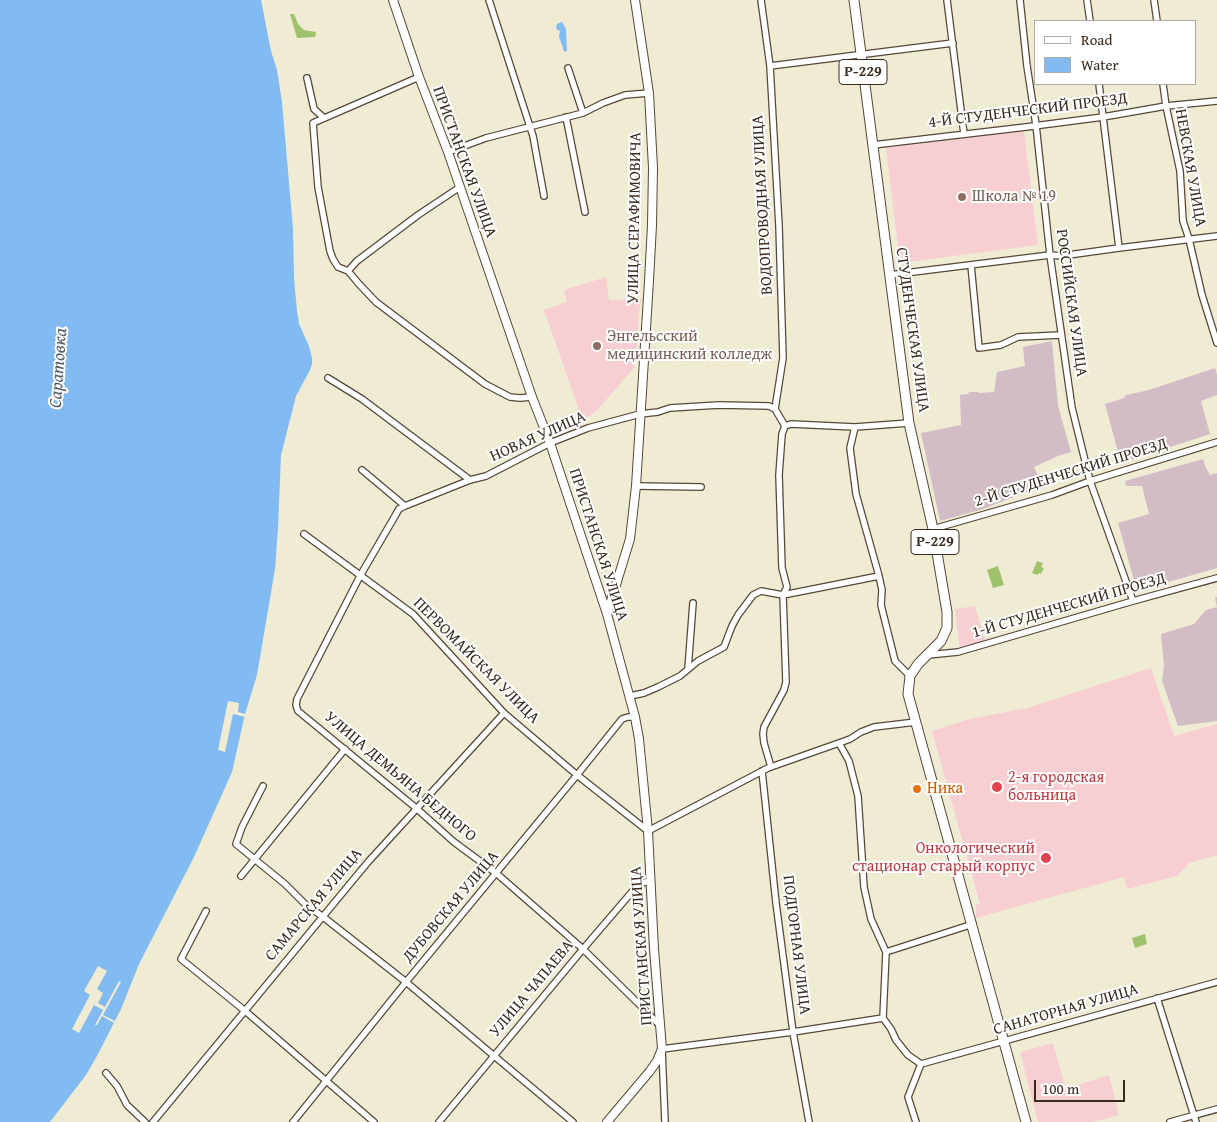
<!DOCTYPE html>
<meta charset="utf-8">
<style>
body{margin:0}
#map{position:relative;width:1217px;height:1122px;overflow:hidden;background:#f0ebd3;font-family:"Gentium Book Plus",serif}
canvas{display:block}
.legend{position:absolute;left:1034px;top:20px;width:162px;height:65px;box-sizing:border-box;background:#fff;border:1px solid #b1aaa5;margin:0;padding:6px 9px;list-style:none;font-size:15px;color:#3b2a1e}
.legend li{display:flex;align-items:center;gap:10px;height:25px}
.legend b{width:25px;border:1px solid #b1aaa5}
.scale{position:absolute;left:1034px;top:1080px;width:91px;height:22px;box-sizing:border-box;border:2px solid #3b2a1e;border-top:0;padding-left:6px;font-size:15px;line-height:18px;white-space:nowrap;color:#3b2a1e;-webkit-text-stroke:4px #fff;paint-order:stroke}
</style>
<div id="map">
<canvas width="1217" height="1122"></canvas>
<ul class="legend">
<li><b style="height:6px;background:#fff"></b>Road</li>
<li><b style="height:14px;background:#82baf2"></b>Water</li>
</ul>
<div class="scale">100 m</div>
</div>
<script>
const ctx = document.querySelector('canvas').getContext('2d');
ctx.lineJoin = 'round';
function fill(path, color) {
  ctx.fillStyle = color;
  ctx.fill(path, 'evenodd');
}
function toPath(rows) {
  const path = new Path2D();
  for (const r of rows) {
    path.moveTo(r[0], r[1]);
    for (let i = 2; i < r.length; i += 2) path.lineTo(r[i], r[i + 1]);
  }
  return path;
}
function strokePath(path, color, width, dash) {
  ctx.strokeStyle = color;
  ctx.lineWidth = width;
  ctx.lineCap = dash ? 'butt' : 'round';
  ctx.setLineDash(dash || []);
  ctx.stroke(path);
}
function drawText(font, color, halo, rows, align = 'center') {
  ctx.font = font + ' "Gentium Book Plus",serif';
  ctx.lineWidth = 4;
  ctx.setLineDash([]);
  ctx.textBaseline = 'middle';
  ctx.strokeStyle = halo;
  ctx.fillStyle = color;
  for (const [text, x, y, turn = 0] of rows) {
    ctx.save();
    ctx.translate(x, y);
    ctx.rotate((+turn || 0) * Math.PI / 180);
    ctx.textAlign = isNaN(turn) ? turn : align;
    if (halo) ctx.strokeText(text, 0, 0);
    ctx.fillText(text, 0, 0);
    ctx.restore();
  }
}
const built = toPath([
 [1024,131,1038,245,900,263,886,148],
 [606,277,609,300,643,299,640,305,638,321,636,360,633,365,635,367,597,410,583,421,544,310,567,302,564,290],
 [975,606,986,643,960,650,955,609],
 [1151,668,1174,736,1217,724,1217,855,1189,863,1177,876,1127,889,1124,877,976,918,976,905,980,904,932,731,970,719,1027,708],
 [1053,1043,1066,1089,1109,1075,1119,1115,1093,1122,1038,1122,1020,1052]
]);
const industrial = toPath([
 [1052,341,1058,406,1071,452,1058,456,1034,467,1038,476,1044,485,983,509,940,521,921,433,961,425,960,395,968,394,969,392,978,392,979,393,994,392,997,372,1025,366,1023,347],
 [1215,368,1217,375,1217,395,1201,401,1210,434,1121,463,1105,404,1124,398,1126,395,1149,390],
 [1203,459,1206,468,1210,475,1217,473,1217,568,1137,591,1118,523,1149,514,1142,486,1126,486,1125,481],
 [1215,597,1217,597,1217,721,1178,726,1162,681,1164,666,1161,634,1194,624,1206,610,1217,607]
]);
const green = toPath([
 [290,14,294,14,298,24,304,30,316,32,315,37,297,38],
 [1037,561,1043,563,1041,567,1044,568,1041,574,1039,573,1037,575,1032,573],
 [998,566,1004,585,993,588,987,570],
 [1145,934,1147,944,1135,948,1132,938]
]);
const water = toPath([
 [0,0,261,0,271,51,277,70,282,102,293,229,294,278,297,311,299,324,309,346,312,358,312,364,310,370,296,396,281,455,278,528,275,569,257,675,245,714,232,772,194,857,139,964,121,1009,98,1054,86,1075,50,1122,0,1122],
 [562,22,566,29,567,51,565,52,563,50,563,48,559,37,560,31,556,29,557,24]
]);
const pier = toPath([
 [228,701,239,703,238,712,245,714,245,717,233,714,225,752,218,750],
 [98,966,107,971,97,989,103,993,98,1003,105,1007,119,981,121,982,103,1015,115,1021,114,1023,102,1016,97,1025,95,1025,103,1010,94,1005,79,1033,72,1029,90,995,84,991]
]);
const street = toPath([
 [489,0,533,136,544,196],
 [761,0,770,66,779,226,783,358,775,409],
 [947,0,964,134],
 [1020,0,1027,66,1036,125,1050,255,1072,408,1090,481,1133,601],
 [1087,0,1090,21],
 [1154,0,1157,21],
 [770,66,953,43],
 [568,68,583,113],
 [419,77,313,123,318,187,330,251,333,259,338,267,348,271,359,284,376,302,485,384,510,397,520,398,532,397],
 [307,78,314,109,324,118],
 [1099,84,1119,248],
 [1163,84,1166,106,1180,171,1183,221,1189,239,1202,295,1217,343],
 [566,117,585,212],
 [873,145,1026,127,1103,117,1166,106,1217,101],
 [448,152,486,138,583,113,603,103,625,95,649,93],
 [971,265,979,348,1001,345,1018,337,1061,335],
 [348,271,357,261,418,215,460,187],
 [889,275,1050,255,1061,256,1119,248,1217,236],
 [328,378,362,399,470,480],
 [855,427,850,448,856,494,879,576,882,590,881,605,895,661,910,676],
 [362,470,405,506],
 [636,486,701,487],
 [933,529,1052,495,1090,481,1217,442],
 [304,534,413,614,504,713,577,775,648,831,768,768,839,743,850,739,861,732,874,727,916,722],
 [928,655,958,652,1133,601,1217,578],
 [688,669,693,603],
 [630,696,644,693,658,687,680,676,698,661,724,647,732,626,738,615,753,595,761,591,783,595,879,576],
 [839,743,849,761,858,796,864,887,871,919,886,952,883,1018,891,1029,896,1040,908,1055,921,1064,908,1097,916,1122],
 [771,767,764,743,763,734,764,727,784,690,786,682,783,595,787,587,782,568,779,475,782,434,785,426],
 [762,771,776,903,793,1032,809,1122],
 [263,786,242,827,236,844,285,884,306,905,322,916,406,982,573,1122],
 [241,876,345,749],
 [206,911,181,959,244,1010,374,1122],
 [886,952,973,924],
 [1157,998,1196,1122],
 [661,1027,648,1013,583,949,496,873,454,842,416,808,298,711,296,705,297,699,360,576,395,516,399,509,405,506,470,480,486,476,550,443,588,428,640,414,658,412,670,408,719,405,769,406,775,409,785,426,791,424,855,427,909,423],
 [921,1064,1217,982],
 [106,1073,117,1086,127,1105,145,1122],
 [153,1122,368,862,504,713],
 [293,1122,406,982,577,775,622,719,628,717,635,717],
 [439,1122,583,949,637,886,641,883,651,881],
 [665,1122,662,1049,793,1032,883,1018],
 [1170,1122,1217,1109]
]);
const secondary = toPath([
 [393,0,419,77,448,152,532,397,550,443,607,614,635,717,639,739,648,831,654,949,662,1049,657,1061,650,1071,607,1122],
 [607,614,630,539,636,486,649,281,652,225,653,168,649,93,635,0]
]);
const primary = toPath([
 [854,0,909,423,933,529,947,612,947,628,941,641,918,664,910,676,908,694,1026,1122]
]);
const markers = [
 [962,197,5,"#8d6e63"],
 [597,346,5,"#8d6e63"],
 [997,787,6,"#e0444e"],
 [917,789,5,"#e8710a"],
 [1046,858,6,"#e0444e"]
];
const shields = [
 [863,72,48],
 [935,542,48]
];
const shieldNames = [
 ["Р-229",863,72],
 ["Р-229",935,542]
];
const streetNames = [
 ["4-Й СТУДЕНЧЕСКИЙ ПРОЕЗД",1028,111,-7],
 ["ПРИСТАНСКАЯ УЛИЦА",464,162,70],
 ["НЕВСКАЯ УЛИЦА",1190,168,80],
 ["ВОДОПРОВОДНАЯ УЛИЦА",763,205,-93],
 ["УЛИЦА СЕРАФИМОВИЧА",635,218,-89],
 ["РОССИЙСКАЯ УЛИЦА",1071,303,82],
 ["СТУДЕНЧЕСКАЯ УЛИЦА",912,330,82],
 ["НОВАЯ УЛИЦА",538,437,-24],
 ["2-Й СТУДЕНЧЕСКИЙ ПРОЕЗД",1071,473,-17],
 ["ПРИСТАНСКАЯ УЛИЦА",598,545,72],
 ["1-Й СТУДЕНЧЕСКИЙ ПРОЕЗД",1069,606,-16],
 ["ПЕРВОМАЙСКАЯ УЛИЦА",476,661,45],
 ["УЛИЦА ДЕМЬЯНА БЕДНОГО",400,777,40],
 ["САМАРСКАЯ УЛИЦА",314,905,-50],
 ["ДУБОВСКАЯ УЛИЦА",451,907,-50],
 ["ПОДГОРНАЯ УЛИЦА",796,945,83],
 ["ПРИСТАНСКАЯ УЛИЦА",642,946,-94],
 ["УЛИЦА ЧАПАЕВА",532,989,-50],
 ["САНАТОРНАЯ УЛИЦА",1066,1010,-16]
];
const educationNames = [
 ["Школа № 19",972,197],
 ["Энгельсский",607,337],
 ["медицинский колледж",607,355]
];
const healthNames = [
 ["2-я городская",1008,778],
 ["больница",1008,796],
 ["Онкологический",1035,849,"right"],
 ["стационар старый корпус",1035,867,"right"]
];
const foodNames = [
 ["Ника",927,789]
];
const waterNames = [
 ["Саратовка",59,368,-86]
];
fill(built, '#f7cfd3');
fill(industrial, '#d2bdc7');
fill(green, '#9fc36d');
fill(water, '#82baf2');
fill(pier, '#f0ebd3');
strokePath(street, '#564739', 8);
strokePath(secondary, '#564739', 10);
strokePath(primary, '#564739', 11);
strokePath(street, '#fff', 5.5);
strokePath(secondary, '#fff', 8);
strokePath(primary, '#fff', 9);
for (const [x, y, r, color] of markers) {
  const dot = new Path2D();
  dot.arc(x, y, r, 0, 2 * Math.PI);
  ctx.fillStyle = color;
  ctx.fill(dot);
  strokePath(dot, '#fff', 2);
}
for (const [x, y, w] of shields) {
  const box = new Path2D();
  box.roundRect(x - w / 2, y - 12.5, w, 25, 4);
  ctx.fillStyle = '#fff';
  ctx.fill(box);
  strokePath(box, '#3b2a1e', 1);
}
drawText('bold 15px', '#3b2a1e', null, shieldNames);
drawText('16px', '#3b2a1e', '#fff', streetNames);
drawText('16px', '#785e54', '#fff', educationNames, 'left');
drawText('16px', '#be3a42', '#fff', healthNames, 'left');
drawText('16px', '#c56008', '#fff', foodNames, 'left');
drawText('italic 18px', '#545c68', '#fff', waterNames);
</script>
